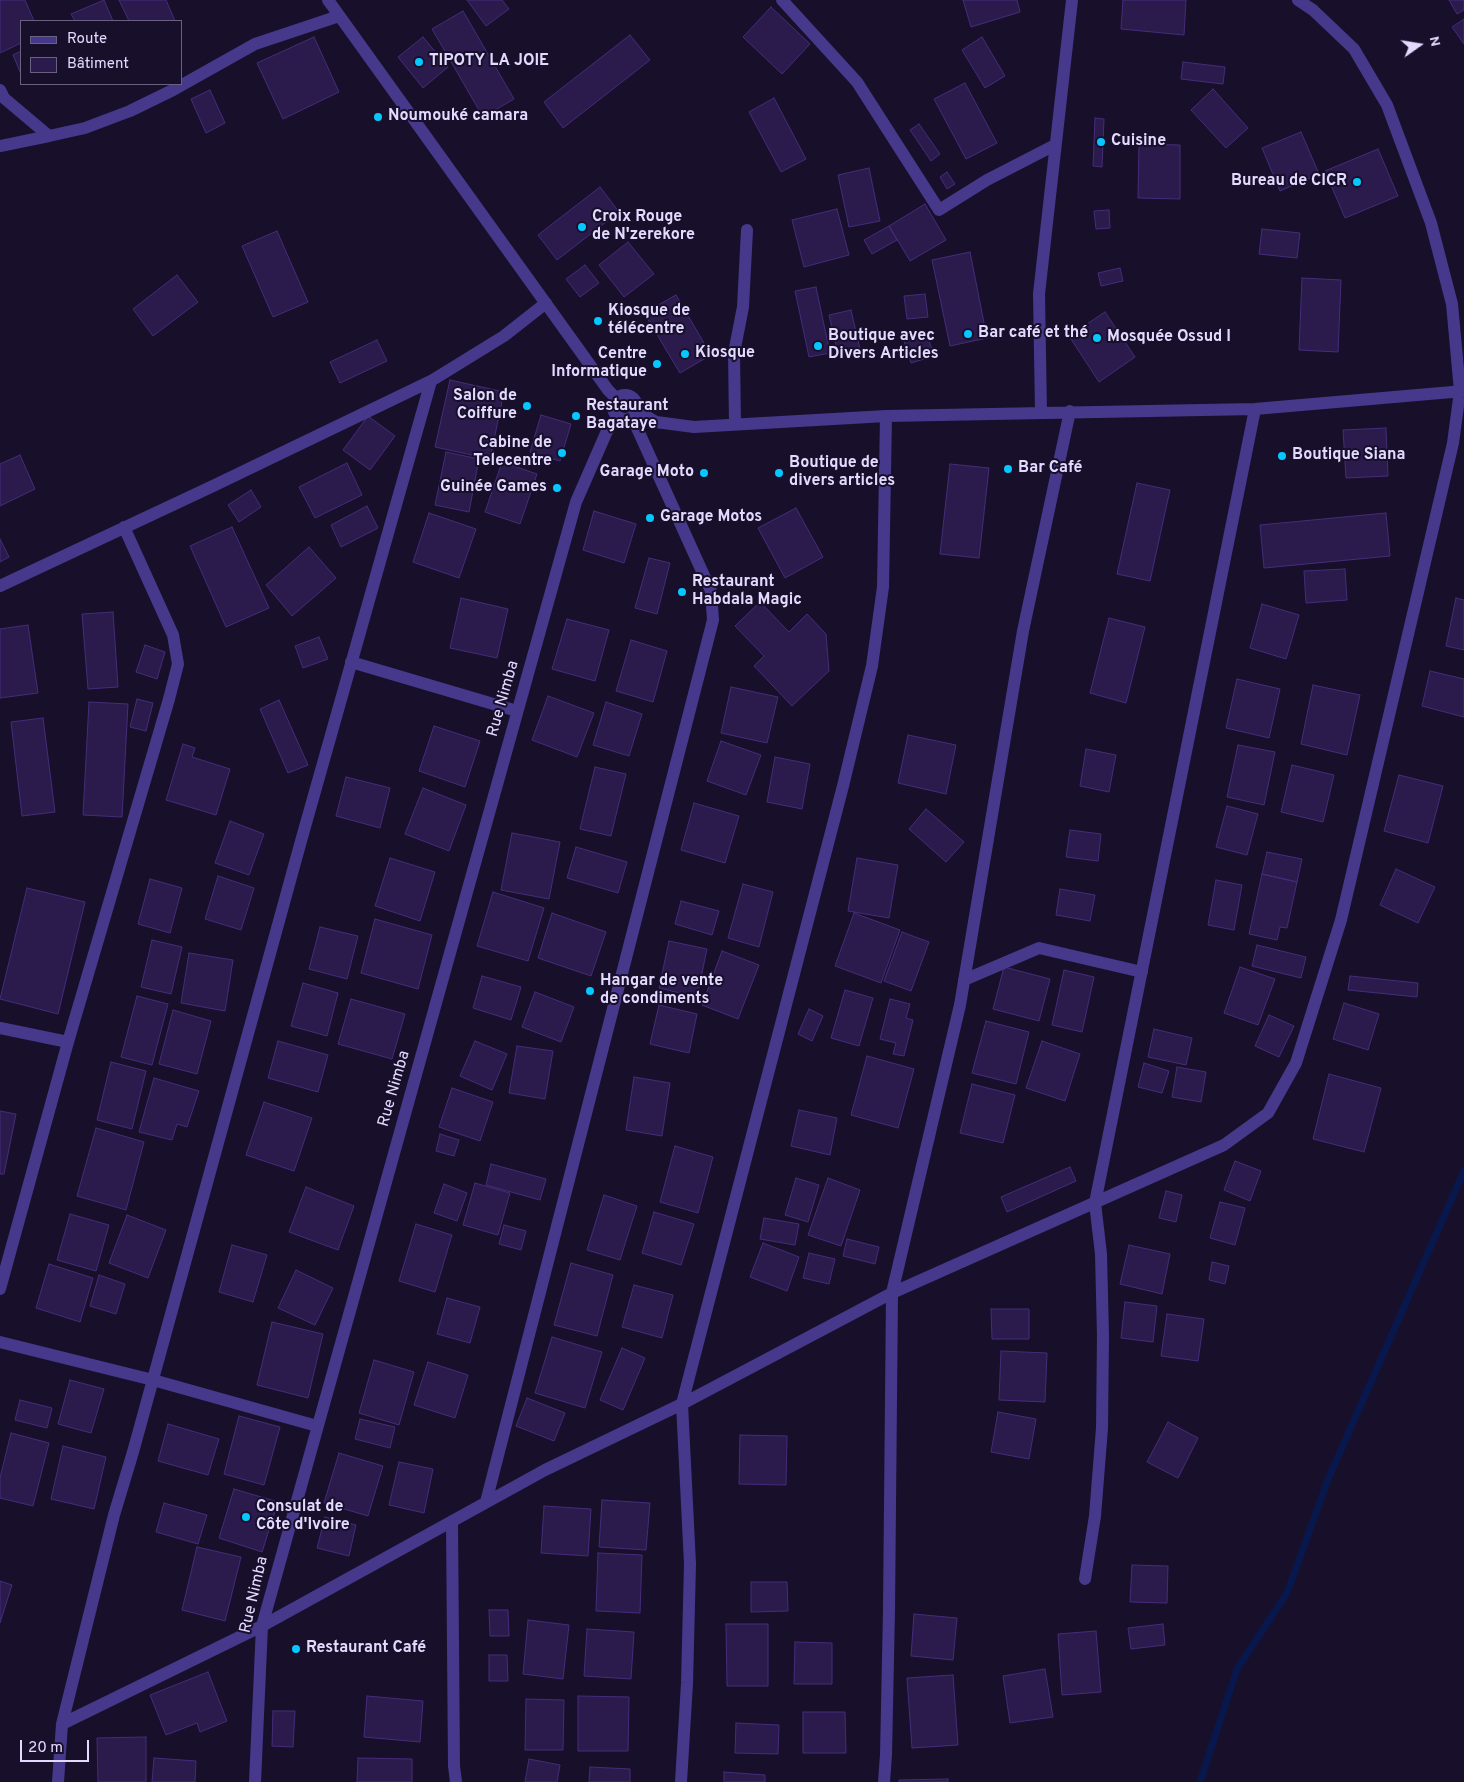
<!DOCTYPE html>
<meta charset="utf-8">
<style>
body{margin:0}
#map{position:relative;width:1464px;height:1782px;overflow:hidden;background:#18102b;font-family:Overpass,sans-serif}
canvas{display:block}
.legend{position:absolute;left:20px;top:20px;width:162px;height:65px;box-sizing:border-box;background:#18102b;border:1px solid #696180;margin:0;padding:6px 9px;list-style:none;font-size:15px;color:#e3daff}
.legend li{display:flex;align-items:center;gap:10px;height:25px}
.legend b{width:25px;border:1px solid #696180}
.north{position:absolute;left:1394px;top:20px;width:50px;height:50px;-webkit-text-stroke:4px #18102b;paint-order:stroke;rotate:77deg;font-size:14px;font-weight:700;line-height:20px;text-align:center;color:#e3daff}
.north::after{content:'';display:block;margin:auto;width:18px;height:22px;background:#e3daff;clip-path:polygon(50% 0,100% 100%,50% 72%,0 100%)}
.scale{position:absolute;left:20px;top:1740px;width:69px;height:22px;box-sizing:border-box;border:2px solid #e3daff;border-top:0;padding-left:6px;font-size:15px;line-height:18px;white-space:nowrap;color:#e3daff;-webkit-text-stroke:4px #18102b;paint-order:stroke}
</style>
<div id="map">
<canvas width="1464" height="1782"></canvas>
<ul class="legend">
<li><b style="height:6px;background:#46398c"></b>Route</li>
<li><b style="height:14px;background:#2b1b4d"></b>Bâtiment</li>
</ul>
<div class="north">N</div>
<div class="scale">20 m</div>
</div>
<script>
const ctx = document.querySelector('canvas').getContext('2d');
ctx.lineJoin = 'round';
function toPath(rows) {
  const path = new Path2D();
  for (const r of rows) {
    if (r.length === 3) {
      path.moveTo(r[0] + r[2], r[1]);
      path.arc(r[0], r[1], r[2], 0, 2 * Math.PI);
      continue;
    }
    path.moveTo(r[0], r[1]);
    for (let i = 2; i < r.length; i += 2) path.lineTo(r[i], r[i + 1]);
  }
  return path;
}
function strokePath(path, color, width, dash) {
  ctx.strokeStyle = color;
  ctx.lineWidth = width;
  ctx.lineCap = dash ? 'butt' : 'round';
  ctx.setLineDash(dash || []);
  ctx.stroke(path);
}
function fill(path, color) {
  ctx.fillStyle = color;
  ctx.fill(path, 'evenodd');
}
function drawText(font, color, halo, rows, align = 'center') {
  ctx.font = font + ' Overpass,sans-serif';
  ctx.lineWidth = 4;
  ctx.setLineDash([]);
  ctx.textBaseline = 'middle';
  ctx.strokeStyle = halo;
  ctx.fillStyle = color;
  for (const [text, x, y, turn = 0] of rows) {
    ctx.save();
    ctx.translate(x, y);
    ctx.rotate((+turn || 0) * Math.PI / 180);
    ctx.textAlign = isNaN(turn) ? turn : align;
    if (halo) ctx.strokeText(text, 0, 0);
    ctx.fillText(text, 0, 0);
    ctx.restore();
  }
}
const stream = toPath([
 [1200,1782,1237,1669,1287,1593,1329,1477,1464,1171]
]);
const building = toPath([
 [0,0,25,0,34,21,21,21,21,43,0,53,0,0],
 [104,0,113,21,75,21,71,14,104,0],
 [119,0,166,0,175,21,129,21,119,0],
 [467,0,502,0,509,9,486,26,467,0],
 [963,0,1017,0,1020,12,971,27,963,0],
 [1123,0,1186,0,1184,35,1121,29,1123,0],
 [1449,0,1464,0,1464,10,1457,14,1449,0],
 [771,7,810,44,782,74,743,37,771,7],
 [463,11,514,99,483,117,432,29,463,11],
 [1464,19,1464,44,1452,27,1464,19],
 [630,35,650,60,563,128,544,102,630,35],
 [314,37,339,92,283,119,257,63,314,37],
 [423,37,448,67,423,88,398,57,423,37],
 [982,37,1005,76,985,88,962,50,982,37],
 [21,51,21,74,13,55,21,51],
 [1183,62,1225,67,1223,84,1181,79,1183,62],
 [965,83,997,143,966,159,934,99,965,83],
 [1213,89,1248,128,1226,148,1191,110,1213,89],
 [210,90,225,123,206,133,191,99,210,90],
 [774,98,806,159,781,172,749,112,774,98],
 [1095,118,1104,119,1102,167,1093,166,1095,118],
 [919,124,940,154,931,161,910,130,919,124],
 [1301,132,1319,174,1280,191,1262,148,1301,132],
 [1139,144,1180,145,1180,199,1138,198,1139,144],
 [1378,149,1398,196,1345,218,1325,171,1378,149],
 [869,168,880,221,849,227,838,175,869,168],
 [947,172,955,184,947,189,940,177,947,172],
 [600,187,619,212,557,260,538,235,600,187],
 [925,204,946,240,910,261,889,226,925,204],
 [837,209,849,255,804,267,792,220,837,209],
 [1109,210,1110,228,1096,229,1094,211,1109,210],
 [889,226,897,240,872,254,864,240,889,226],
 [1262,229,1300,233,1297,258,1259,254,1262,229],
 [277,231,308,302,273,317,242,246,277,231],
 [628,242,654,274,624,297,599,265,628,242],
 [970,252,987,338,950,346,932,260,970,252],
 [585,265,599,283,580,297,566,279,585,265],
 [1120,268,1123,281,1101,286,1098,273,1120,268],
 [177,275,198,302,153,336,133,309,177,275],
 [1302,278,1341,280,1338,352,1299,350,1302,278],
 [816,287,830,353,809,357,795,291,816,287],
 [925,294,928,317,907,319,904,296,925,294],
 [676,295,711,355,680,373,644,313,676,295],
 [851,310,860,349,838,354,829,315,851,310],
 [1105,312,1135,357,1099,382,1069,336,1105,312],
 [927,334,934,356,911,363,904,341,927,334],
 [377,340,387,361,340,383,330,362,377,340],
 [450,380,504,392,490,459,435,447,450,380],
 [541,415,571,424,560,461,530,452,541,415],
 [368,416,395,436,370,470,343,450,368,416],
 [1386,428,1388,476,1346,478,1343,430,1386,428],
 [446,452,479,459,469,512,435,505,446,452],
 [20,455,35,489,0,506,0,464,20,455],
 [502,462,537,474,520,524,485,512,502,462],
 [347,463,362,495,315,518,299,487,347,463],
 [950,464,989,468,979,558,940,554,950,464],
 [1137,483,1170,490,1150,581,1117,574,1137,483],
 [251,490,261,507,239,522,228,505,251,490],
 [367,506,378,528,341,547,331,525,367,506],
 [796,508,823,557,785,578,758,528,796,508],
 [594,511,636,524,624,563,583,550,594,511],
 [429,513,476,529,459,578,413,562,429,513],
 [1386,513,1390,556,1264,568,1260,525,1386,513],
 [232,527,269,608,226,627,190,546,232,527],
 [0,539,9,557,0,562,0,539],
 [309,547,336,578,292,616,266,585,309,547],
 [649,558,670,563,657,614,635,608,649,558],
 [1345,569,1347,600,1306,603,1304,571,1345,569],
 [461,598,508,609,497,658,450,648,461,598],
 [1456,598,1464,600,1464,650,1446,646,1456,598],
 [760,602,789,632,807,614,826,634,829,671,792,706,754,666,764,656,735,626,760,602],
 [1262,604,1299,615,1286,659,1250,648,1262,604],
 [113,612,118,687,88,689,82,614,113,612],
 [1109,618,1145,627,1126,703,1090,693,1109,618],
 [567,619,609,630,595,681,552,669,567,619],
 [28,625,38,693,0,698,0,629,28,625],
 [319,637,328,659,303,668,295,646,319,637],
 [631,640,667,651,653,702,616,691,631,640],
 [145,645,165,652,157,679,136,672,145,645],
 [1430,671,1464,679,1464,717,1422,706,1430,671],
 [1237,679,1280,689,1269,738,1226,728,1237,679],
 [1313,685,1360,695,1347,755,1301,744,1313,685],
 [731,687,778,697,767,743,721,733,731,687],
 [548,696,594,713,577,757,532,740,548,696],
 [137,699,153,703,146,731,130,727,137,699],
 [279,700,308,765,288,773,260,709,279,700],
 [89,702,128,704,122,817,83,815,89,702],
 [606,702,642,714,629,756,593,745,606,702],
 [43,718,55,812,22,816,11,722,43,718],
 [434,726,480,741,465,787,419,771,434,726],
 [908,735,956,745,946,794,898,783,908,735],
 [721,741,761,755,746,795,707,781,721,741],
 [183,744,195,748,192,757,230,769,216,815,166,800,183,744],
 [1238,745,1275,752,1264,805,1227,797,1238,745],
 [1086,749,1116,755,1109,792,1080,786,1086,749],
 [775,757,810,764,802,809,767,802,775,757],
 [1292,765,1334,775,1323,822,1281,812,1292,765],
 [595,767,626,774,611,836,580,829,595,767],
 [1399,775,1443,786,1428,843,1384,831,1399,775],
 [346,777,390,788,380,828,336,816,346,777],
 [423,788,466,805,449,851,405,834,423,788],
 [694,803,739,816,725,863,681,850,694,803],
 [1227,806,1258,814,1247,855,1216,847,1227,806],
 [926,809,964,842,946,862,909,829,926,809],
 [230,821,264,834,249,875,215,863,230,821],
 [1070,830,1101,834,1098,861,1066,857,1070,830],
 [512,833,560,842,549,899,501,890,512,833],
 [576,847,627,862,618,893,567,878,576,847],
 [1267,852,1302,859,1297,882,1262,874,1267,852],
 [390,858,435,872,420,921,375,906,390,858],
 [857,858,898,865,889,918,848,911,857,858],
 [1396,869,1435,887,1418,923,1380,905,1396,869],
 [1262,874,1297,882,1287,928,1280,927,1277,940,1249,934,1262,874],
 [218,876,254,888,241,930,205,919,218,876],
 [150,879,182,888,170,933,138,924,150,879],
 [1216,880,1242,885,1234,930,1208,925,1216,880],
 [743,884,773,892,759,947,728,938,743,884],
 [27,888,85,902,58,1014,0,999,27,888],
 [1060,889,1095,895,1090,921,1056,915,1060,889],
 [493,892,544,908,528,961,477,946,493,892],
 [681,901,719,911,712,935,675,924,681,901],
 [552,913,606,932,591,976,538,958,552,913],
 [854,913,900,930,881,983,835,966,854,913],
 [375,919,432,935,418,989,361,973,375,919],
 [320,927,358,936,347,979,309,969,320,927],
 [902,932,929,942,911,991,884,981,902,932],
 [152,940,182,947,171,994,141,987,152,940],
 [669,941,707,949,697,997,659,988,669,941],
 [1257,945,1306,957,1301,978,1252,966,1257,945],
 [722,951,759,965,738,1019,702,1005,722,951],
 [189,953,233,960,225,1011,181,1003,189,953],
 [1004,967,1050,979,1039,1021,993,1009,1004,967],
 [1240,967,1275,979,1258,1025,1224,1013,1240,967],
 [1064,970,1094,977,1082,1032,1052,1025,1064,970],
 [482,976,521,987,511,1020,473,1008,482,976],
 [1350,976,1418,983,1417,997,1348,990,1350,976],
 [303,983,338,993,327,1036,291,1026,303,983],
 [845,990,873,998,859,1046,831,1038,845,990],
 [535,992,574,1007,561,1042,522,1027,535,992],
 [137,996,168,1004,152,1065,121,1057,137,996],
 [351,999,405,1014,392,1059,338,1044,351,999],
 [890,999,910,1004,906,1018,913,1020,904,1056,893,1054,896,1043,880,1039,890,999],
 [1344,1003,1379,1014,1368,1050,1333,1039,1344,1003],
 [659,1005,697,1014,689,1053,650,1044,659,1005],
 [809,1009,823,1016,812,1041,798,1034,809,1009],
 [173,1010,211,1021,197,1074,159,1064,173,1010],
 [1269,1015,1294,1026,1279,1057,1255,1046,1269,1015],
 [986,1021,1029,1032,1016,1084,972,1073,986,1021],
 [1154,1029,1192,1038,1186,1065,1148,1057,1154,1029],
 [278,1041,328,1055,318,1092,268,1078,278,1041],
 [475,1041,507,1054,492,1090,460,1076,475,1041],
 [1042,1041,1080,1054,1065,1101,1026,1088,1042,1041],
 [517,1046,553,1051,545,1099,509,1093,517,1046],
 [867,1056,914,1069,898,1128,851,1115,867,1056],
 [111,1062,146,1071,132,1129,97,1120,111,1062],
 [1144,1063,1169,1071,1162,1093,1138,1087,1144,1063],
 [1177,1067,1206,1072,1201,1102,1172,1097,1177,1067],
 [1329,1074,1381,1088,1364,1152,1313,1139,1329,1074],
 [634,1077,670,1083,662,1136,626,1130,634,1077],
 [154,1078,199,1091,187,1127,177,1124,172,1140,139,1132,154,1078],
 [972,1084,1015,1095,1003,1143,960,1133,972,1084],
 [452,1088,493,1102,480,1141,439,1127,452,1088],
 [264,1102,312,1118,294,1171,246,1155,264,1102],
 [799,1110,837,1118,830,1155,791,1146,799,1110],
 [0,1111,16,1114,4,1174,0,1174,0,1111],
 [96,1128,144,1142,126,1210,77,1196,96,1128],
 [440,1134,459,1140,454,1156,436,1151,440,1134],
 [675,1146,713,1157,698,1213,660,1202,675,1146],
 [1235,1161,1261,1171,1250,1201,1224,1190,1235,1161],
 [491,1164,546,1179,540,1200,486,1185,491,1164],
 [1070,1167,1076,1181,1007,1212,1001,1197,1070,1167],
 [796,1178,819,1185,808,1222,785,1215,796,1178],
 [828,1178,860,1190,841,1246,808,1235,828,1178],
 [475,1183,510,1193,498,1235,463,1225,475,1183],
 [444,1184,467,1193,457,1221,434,1213,444,1184],
 [306,1187,354,1206,338,1250,289,1232,306,1187],
 [1166,1191,1182,1195,1176,1222,1159,1218,1166,1191],
 [604,1195,637,1206,620,1260,587,1250,604,1195],
 [1220,1202,1245,1208,1235,1245,1210,1238,1220,1202],
 [654,1212,694,1224,681,1265,642,1253,654,1212],
 [70,1214,109,1225,96,1271,57,1260,70,1214],
 [127,1215,166,1230,148,1278,109,1263,127,1215],
 [764,1218,799,1224,795,1245,760,1239,764,1218],
 [416,1224,452,1235,435,1292,399,1281,416,1224],
 [504,1225,526,1231,521,1250,499,1244,504,1225],
 [847,1239,879,1247,875,1264,843,1256,847,1239],
 [763,1243,799,1257,787,1291,750,1277,763,1243],
 [232,1245,267,1255,253,1302,219,1292,232,1245],
 [1129,1245,1170,1254,1162,1294,1120,1284,1129,1245],
 [809,1253,835,1259,829,1284,803,1278,809,1253],
 [1212,1262,1229,1266,1225,1284,1209,1280,1212,1262],
 [571,1263,613,1275,597,1336,554,1325,571,1263],
 [49,1264,93,1278,80,1322,36,1308,49,1264],
 [296,1270,333,1288,315,1325,278,1308,296,1270],
 [99,1275,125,1284,116,1314,90,1306,99,1275],
 [634,1285,673,1295,662,1338,622,1327,634,1285],
 [447,1298,480,1307,470,1343,437,1334,447,1298],
 [1125,1302,1157,1306,1153,1342,1121,1338,1125,1302],
 [991,1309,1029,1309,1029,1339,992,1339,991,1309],
 [1167,1314,1204,1319,1198,1361,1161,1356,1167,1314],
 [272,1322,323,1334,308,1398,257,1385,272,1322],
 [552,1337,602,1352,585,1408,535,1393,552,1337],
 [622,1348,645,1358,623,1410,600,1400,622,1348],
 [1001,1351,1047,1353,1045,1402,999,1400,1001,1351],
 [374,1360,414,1372,399,1425,359,1413,374,1360],
 [428,1362,468,1375,455,1418,414,1405,428,1362],
 [70,1380,104,1389,91,1433,58,1424,70,1380],
 [527,1398,565,1413,554,1441,516,1426,527,1398],
 [20,1400,52,1408,47,1428,15,1420,20,1400],
 [998,1412,1036,1419,1029,1459,991,1452,998,1412],
 [239,1416,280,1427,264,1485,224,1474,239,1416],
 [360,1419,395,1427,390,1448,355,1439,360,1419],
 [1168,1422,1198,1438,1178,1478,1147,1462,1168,1422],
 [168,1424,219,1439,208,1475,158,1461,168,1424],
 [11,1433,49,1443,33,1506,0,1498,0,1478,11,1433],
 [740,1435,787,1436,786,1485,739,1484,740,1435],
 [63,1446,106,1457,94,1509,51,1499,63,1446],
 [339,1453,383,1466,368,1516,324,1503,339,1453],
 [399,1462,433,1469,424,1513,389,1505,399,1462],
 [234,1489,278,1502,262,1552,219,1538,234,1489],
 [602,1500,650,1503,646,1550,599,1547,602,1500],
 [164,1503,207,1515,198,1544,156,1532,164,1503],
 [544,1506,591,1509,588,1556,541,1553,544,1506],
 [325,1517,356,1525,349,1556,317,1548,325,1517],
 [197,1547,241,1557,225,1621,182,1610,197,1547],
 [598,1553,642,1555,640,1613,596,1611,598,1553],
 [1132,1565,1168,1566,1167,1603,1130,1602,1132,1565],
 [0,1581,12,1585,0,1623,0,1581],
 [751,1582,787,1582,788,1611,751,1612,751,1582],
 [489,1610,508,1610,509,1636,490,1636,489,1610],
 [914,1614,957,1618,953,1660,911,1656,914,1614],
 [528,1620,569,1625,563,1679,523,1674,528,1620],
 [726,1624,768,1624,768,1686,727,1686,726,1624],
 [1163,1624,1165,1645,1131,1649,1128,1628,1163,1624],
 [587,1629,634,1632,631,1679,584,1676,587,1629],
 [1096,1631,1101,1692,1062,1695,1058,1634,1096,1631],
 [795,1642,832,1643,832,1684,794,1684,795,1642],
 [489,1655,507,1655,508,1681,489,1681,489,1655],
 [1045,1669,1053,1717,1010,1723,1003,1676,1045,1669],
 [208,1672,227,1721,200,1732,197,1723,166,1735,150,1695,208,1672],
 [953,1675,958,1745,912,1748,907,1678,953,1675],
 [367,1696,423,1701,420,1742,364,1737,367,1696],
 [578,1696,629,1697,628,1751,578,1751,578,1696],
 [526,1699,564,1700,563,1750,525,1750,526,1699],
 [273,1711,295,1711,293,1747,272,1746,273,1711],
 [803,1712,845,1712,846,1753,803,1753,803,1712],
 [736,1723,779,1725,778,1754,735,1753,736,1723],
 [146,1737,146,1782,98,1782,97,1738,146,1737],
 [154,1758,196,1761,195,1782,152,1782,154,1758],
 [358,1758,412,1759,412,1782,357,1782,358,1758],
 [529,1759,560,1765,557,1782,525,1782,529,1759],
 [590,1767,630,1769,630,1782,589,1782,590,1767],
 [724,1772,765,1775,765,1782,724,1782,724,1772],
 [948,1779,948,1782,899,1782,899,1780,948,1779]
]);
const minor = toPath([
 [328,0,608,390,617,399],
 [782,0,857,82,939,210,987,180,1055,145],
 [0,90,4,98,49,136,85,128,130,111,173,90,255,44,339,16],
 [0,146,49,136],
 [625,407,12],
 [637,411,656,422,694,427,886,416,1255,409,1464,391],
 [1041,412,1039,294,1072,0],
 [735,424,734,353,743,307,747,230],
 [0,586,213,486,431,381,504,336,546,303],
 [351,662,517,711],
 [964,980,1039,948,1142,972],
 [0,1028,68,1042],
 [0,1289,68,1042,169,699,178,664,173,635,124,527],
 [0,1342,153,1380,317,1426],
 [486,1502,713,620,711,591,632,417],
 [452,1521,454,1766,456,1782],
 [1085,1579,1095,1516,1102,1428,1103,1336,1101,1254,1095,1203,1255,409],
 [62,1724,262,1626,545,1470,682,1404,892,1293,1224,1145,1268,1113,1296,1063,1341,920,1453,443,1460,391,1452,304,1431,223,1387,105,1354,49,1313,10,1298,0],
 [58,1782,62,1724,114,1515,133,1452,301,841,431,381],
 [255,1782,262,1626,576,502,607,431,618,417],
 [681,1782,687,1683,690,1564,682,1404,843,786,872,666,883,587,886,416],
 [884,1782,886,1755,889,1610,892,1293,960,1005,1023,631,1070,411]
]);
const markers = [
 [419,62,5,"#06c7ff"],
 [378,117,5,"#06c7ff"],
 [1101,142,5,"#06c7ff"],
 [1357,182,5,"#06c7ff"],
 [582,227,5,"#06c7ff"],
 [598,321,5,"#06c7ff"],
 [968,334,5,"#06c7ff"],
 [1097,338,5,"#06c7ff"],
 [818,346,5,"#06c7ff"],
 [685,354,5,"#06c7ff"],
 [657,364,5,"#06c7ff"],
 [527,406,5,"#06c7ff"],
 [576,416,5,"#06c7ff"],
 [562,453,5,"#06c7ff"],
 [1282,456,5,"#06c7ff"],
 [1008,469,5,"#06c7ff"],
 [704,473,5,"#06c7ff"],
 [779,473,5,"#06c7ff"],
 [557,488,5,"#06c7ff"],
 [650,518,5,"#06c7ff"],
 [682,592,5,"#06c7ff"],
 [590,991,5,"#06c7ff"],
 [246,1517,5,"#06c7ff"],
 [296,1649,5,"#06c7ff"]
];
const poiNames = [
 ["TIPOTY LA JOIE",429,62],
 ["Noumouké camara",388,117],
 ["Cuisine",1111,142],
 ["Bureau de CICR",1347,182,"right"],
 ["Croix Rouge",592,218],
 ["de N'zerekore",592,236],
 ["Kiosque de",608,312],
 ["télécentre",608,330],
 ["Bar café et thé",978,334],
 ["Boutique avec",828,337],
 ["Divers Articles",828,355],
 ["Mosquée Ossud I",1107,338],
 ["Kiosque",695,354],
 ["Centre",647,355,"right"],
 ["Informatique",647,373,"right"],
 ["Salon de",517,397,"right"],
 ["Coiffure",517,415,"right"],
 ["Restaurant",586,407],
 ["Bagataye",586,425],
 ["Cabine de",552,444,"right"],
 ["Telecentre",552,462,"right"],
 ["Boutique Siana",1292,456],
 ["Boutique de",789,464],
 ["divers articles",789,482],
 ["Bar Café",1018,469],
 ["Garage Moto",694,473,"right"],
 ["Guinée Games",547,488,"right"],
 ["Garage Motos",660,518],
 ["Restaurant",692,583],
 ["Habdala Magic",692,601],
 ["Hangar de vente",600,982],
 ["de condiments",600,1000],
 ["Consulat de",256,1508],
 ["Côte d'Ivoire",256,1526],
 ["Restaurant Café",306,1649]
];
const streetNames = [
 ["Rue Nimba",504,699,-74],
 ["Rue Nimba",395,1089,-74],
 ["Rue Nimba",255,1595,-77]
];
strokePath(stream, '#08184c', 7);
fill(building, '#2b1b4d');
strokePath(building, '#452c7a', 1);
strokePath(minor, '#46398c', 12);
for (const [x, y, r, color] of markers) {
  const dot = new Path2D();
  dot.arc(x, y, r, 0, 2 * Math.PI);
  ctx.fillStyle = color;
  ctx.fill(dot);
  strokePath(dot, '#18102b', 2);
}
drawText('bold 16px', '#e3daff', '#18102b', poiNames, 'left');
drawText('16px', '#e3daff', '#18102b', streetNames);
</script>
